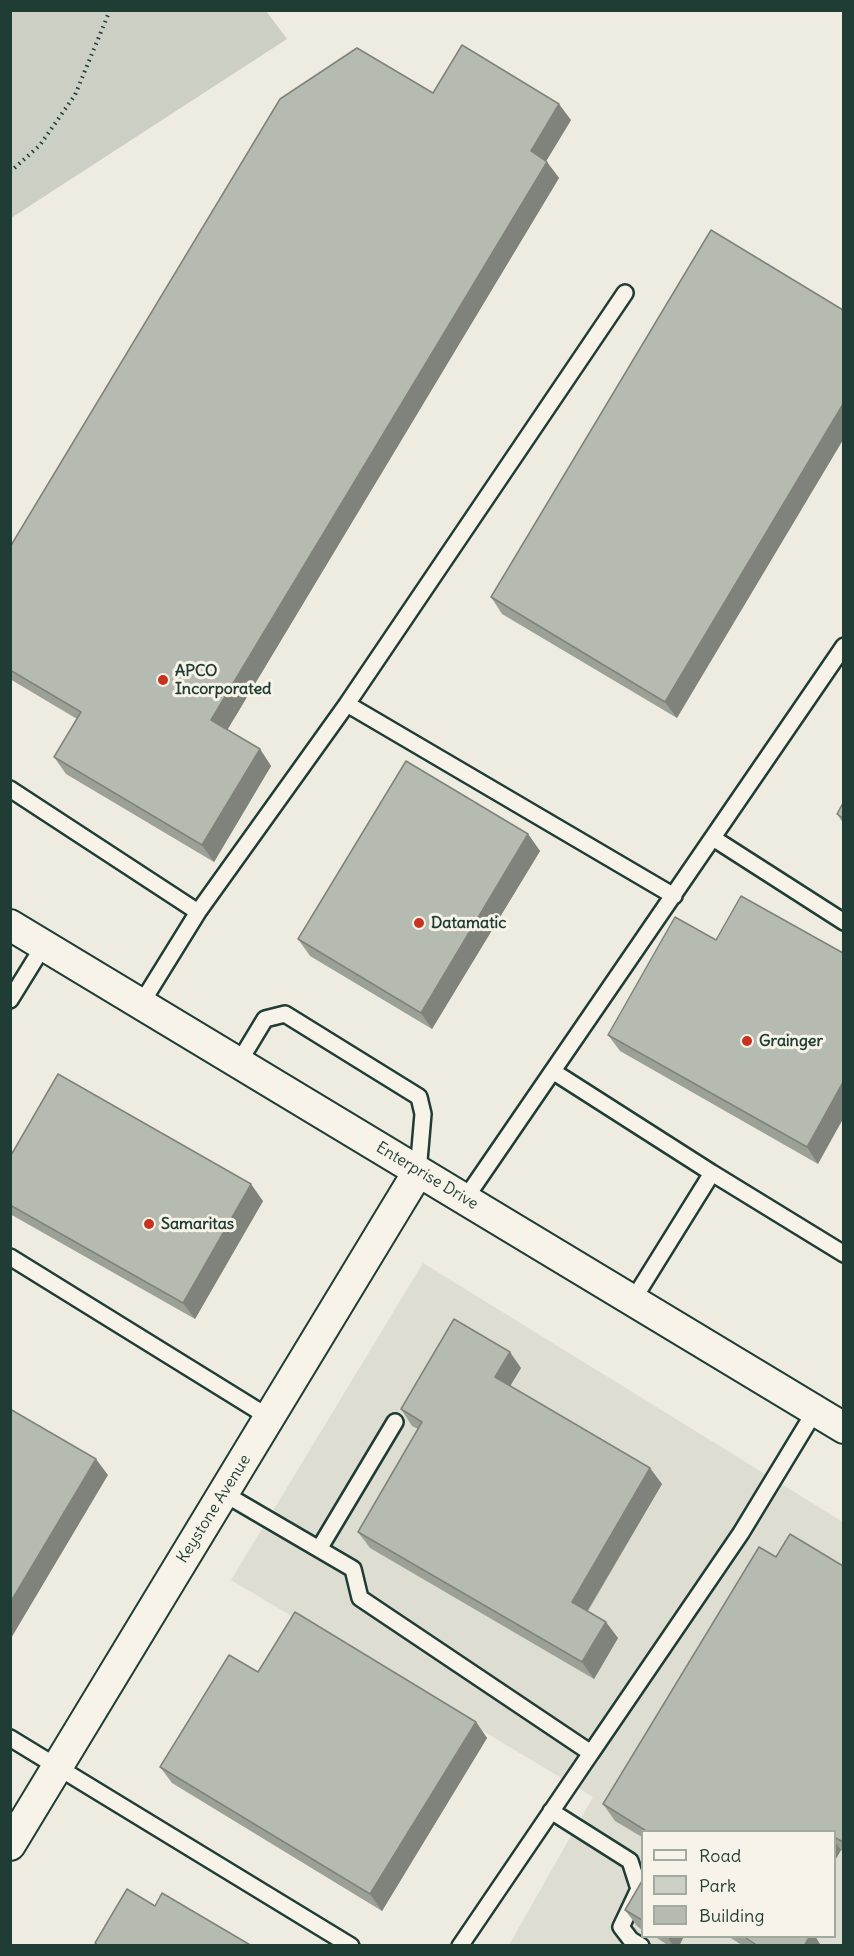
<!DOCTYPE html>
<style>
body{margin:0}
#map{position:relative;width:854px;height:1956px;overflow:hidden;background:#eeece1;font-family:Delius,sans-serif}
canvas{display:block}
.frame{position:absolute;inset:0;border:12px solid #1f3d34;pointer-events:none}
.legend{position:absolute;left:641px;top:1830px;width:195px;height:108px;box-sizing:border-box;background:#f7f3e8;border:2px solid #a1aaa0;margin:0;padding:8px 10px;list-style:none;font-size:18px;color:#1f3d34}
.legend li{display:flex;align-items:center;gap:12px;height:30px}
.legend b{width:30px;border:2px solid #a1aaa0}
</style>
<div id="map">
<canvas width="854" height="1956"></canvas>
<div class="frame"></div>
<ul class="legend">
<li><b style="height:8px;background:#f7f3e8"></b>Road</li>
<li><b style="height:16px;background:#cccfc4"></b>Park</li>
<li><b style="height:16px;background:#b5bbb0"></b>Building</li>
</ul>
</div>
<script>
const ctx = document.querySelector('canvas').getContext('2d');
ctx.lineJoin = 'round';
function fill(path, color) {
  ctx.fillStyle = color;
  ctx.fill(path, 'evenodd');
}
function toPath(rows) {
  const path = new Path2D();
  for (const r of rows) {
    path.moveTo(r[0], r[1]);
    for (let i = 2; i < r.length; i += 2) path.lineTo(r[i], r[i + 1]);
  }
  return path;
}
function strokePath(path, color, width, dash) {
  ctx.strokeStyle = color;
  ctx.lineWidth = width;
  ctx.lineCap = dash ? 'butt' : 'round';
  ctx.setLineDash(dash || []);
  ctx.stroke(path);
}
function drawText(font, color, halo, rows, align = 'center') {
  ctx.font = font + ' Delius,sans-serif';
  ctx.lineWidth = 6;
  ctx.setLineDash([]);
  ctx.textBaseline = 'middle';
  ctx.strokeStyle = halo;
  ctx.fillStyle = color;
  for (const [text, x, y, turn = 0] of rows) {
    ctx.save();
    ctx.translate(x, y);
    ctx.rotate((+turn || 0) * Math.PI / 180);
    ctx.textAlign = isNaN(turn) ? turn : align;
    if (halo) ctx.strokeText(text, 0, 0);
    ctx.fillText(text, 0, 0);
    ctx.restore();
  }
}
const built = toPath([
 [423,1263,843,1522,843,1945,509,1945,593,1797,231,1580],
 [642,1832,834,1832,834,1936,642,1936]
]);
const green = toPath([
 [11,10,266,11,287,39,11,218]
]);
const path = toPath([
 [10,172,40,145,75,95,110,10]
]);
const lane = toPath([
 [347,704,674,896],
 [10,789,198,912],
 [713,838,844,922],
 [10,1000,44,945],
 [141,1004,198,912,347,704,625,293],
 [239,1062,265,1019,285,1014,419,1097,423,1114,418,1172],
 [554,1072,712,1173,633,1300],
 [712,1173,844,1254],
 [465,1199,844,646],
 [10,1257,270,1418],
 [223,1493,353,1569,360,1598,591,1753,741,1533,815,1411],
 [319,1549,395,1422],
 [10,1738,351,1946],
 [551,1811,630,1861,639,1889,621,1927,631,1940,641,1946],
 [460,1946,591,1753]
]);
const street = toPath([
 [10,925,844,1428],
 [10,1845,418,1172]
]);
const wall = toPath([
 [433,93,571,120,546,161,559,178,227,730,260,749,271,766,214,862,66,774,54,757,77,719,10,679,10,547],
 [711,230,677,718,502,614,491,597],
 [843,803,843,823,837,814],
 [528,834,540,851,432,1029,310,956,298,939],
 [716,940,818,1164,620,1051,608,1035],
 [10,1157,263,1201,195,1319,10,1214],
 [521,1368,510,1386,662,1484,588,1611,618,1638,594,1679,370,1548,358,1532,418,1429,412,1426,401,1409],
 [776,1557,843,1566,843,1852,841,1850,834,1862,834,1832,642,1832,642,1837,615,1821,603,1804],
 [258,1672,476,1722,487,1738,382,1911,172,1783,160,1767],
 [642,1881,642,1930,637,1926,625,1910],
 [654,1936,684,1936,679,1946,669,1946],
 [728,1936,815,1936,821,1946,743,1946]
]);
const shadedWall = toPath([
 [559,104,571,120,542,168,531,151],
 [547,162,559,178,223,737,211,720],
 [843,404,843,440,677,718,665,702],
 [260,749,271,766,214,862,202,845],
 [528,834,540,851,432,1029,421,1013],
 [843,1082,843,1119,818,1164,807,1147],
 [251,1184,263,1201,195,1319,183,1303],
 [510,1352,521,1368,506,1393,495,1377],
 [96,1459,108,1475,10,1640,10,1603],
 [650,1468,662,1484,583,1618,572,1602],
 [606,1622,618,1638,594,1679,582,1662],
 [476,1722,487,1738,382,1911,370,1894],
 [834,1841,841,1850,834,1862],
 [667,1936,684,1936,679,1946,673,1946],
 [810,1936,815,1936,821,1946,804,1946]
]);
const building = toPath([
 [462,45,559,104,531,151,547,162,211,720,260,749,202,845,54,757,81,712,10,670,10,547,280,99,357,48,433,93,462,45],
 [711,230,843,310,843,404,665,702,491,597,711,230],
 [406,761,528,834,421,1013,298,939,406,761],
 [843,803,843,818,837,814,843,803],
 [741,896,843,953,843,1082,807,1147,608,1035,675,917,716,940,741,896],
 [58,1074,251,1184,183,1303,10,1205,10,1157,58,1074],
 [454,1319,510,1352,495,1377,650,1468,572,1602,606,1622,582,1662,358,1532,422,1422,401,1409,454,1319],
 [10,1409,96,1459,10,1603,10,1409],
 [790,1534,843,1566,843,1842,834,1837,834,1832,648,1832,603,1804,759,1547,776,1557,790,1534],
 [295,1612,476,1722,370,1894,160,1767,229,1655,258,1672,295,1612],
 [642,1881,642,1920,625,1910,642,1881],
 [127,1889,155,1906,162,1893,252,1946,99,1946,95,1943,127,1889],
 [743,1936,810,1936,804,1946,758,1946,743,1936]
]);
const markers = [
 [163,680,6,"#c8321e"],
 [419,923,6,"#c8321e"],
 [747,1041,6,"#c8321e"],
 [149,1224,6,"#c8321e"]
];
const poiNames = [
 ["APCO",175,671],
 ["Incorporated",175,689],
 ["Datamatic",431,923],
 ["Grainger",759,1041],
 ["Samaritas",161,1224]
];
const streetNames = [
 ["Enterprise Drive",427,1176,31],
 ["Keystone Avenue",214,1509,-58]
];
fill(built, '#ddddd2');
fill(green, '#cccfc4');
strokePath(lane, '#1f3d34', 20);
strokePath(street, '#1f3d34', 34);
strokePath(path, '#1f3d34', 4, [1.5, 4.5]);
strokePath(lane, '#f7f3e8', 15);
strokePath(street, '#f7f3e8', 30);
fill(wall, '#9ca197');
fill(shadedWall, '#7f837b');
fill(building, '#b5bbb0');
strokePath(building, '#7f837b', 1.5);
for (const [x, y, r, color] of markers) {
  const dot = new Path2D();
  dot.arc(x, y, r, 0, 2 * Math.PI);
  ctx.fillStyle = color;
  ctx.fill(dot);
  strokePath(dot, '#f7f3e8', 2);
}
drawText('bold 16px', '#1f3d34', '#f7f3e8', poiNames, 'left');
drawText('16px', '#1f3d34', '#f7f3e8', streetNames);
</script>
